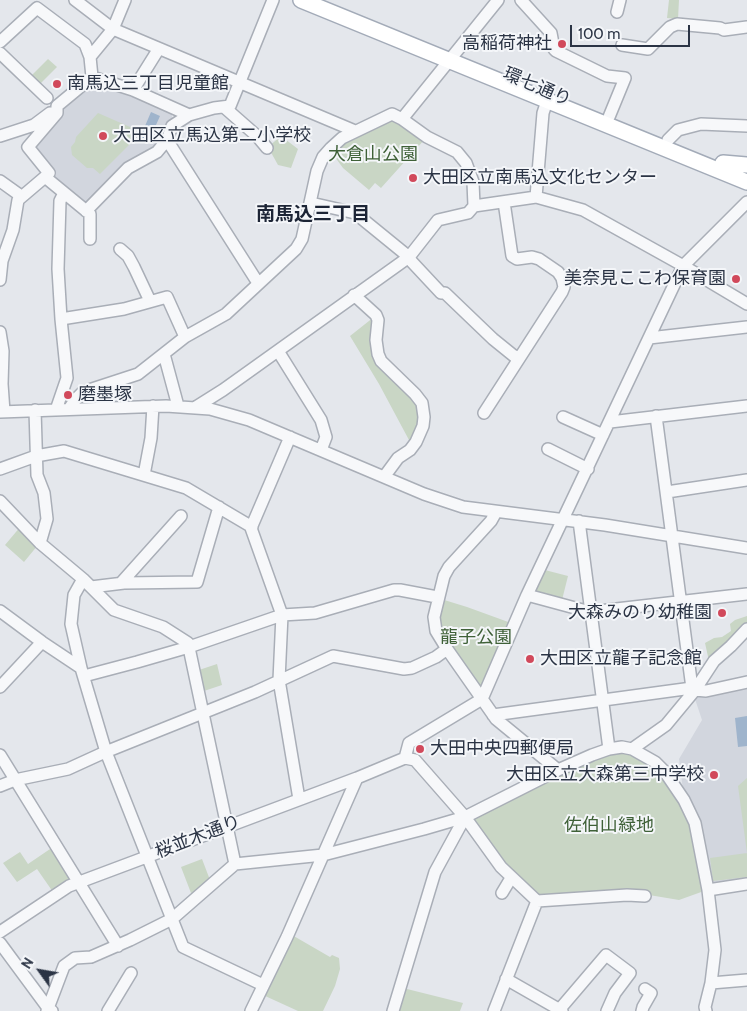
<!DOCTYPE html>
<meta charset="utf-8">
<style>
body{margin:0}
#map{position:relative;width:747px;height:1011px;overflow:hidden;background:#e4e7ec;font-family:Cabin,sans-serif}
canvas{display:block}
.north{position:absolute;left:15px;top:946px;width:50px;height:50px;-webkit-text-stroke:4px #f4f6f9;paint-order:stroke;rotate:302deg;font-size:14px;font-weight:700;line-height:20px;text-align:center;color:#2b3445}
.north::after{content:'';display:block;margin:auto;width:18px;height:22px;background:#2b3445;clip-path:polygon(50% 0,100% 100%,50% 72%,0 100%)}
.scale{position:absolute;left:570px;top:25px;width:120px;height:22px;box-sizing:border-box;border:2px solid #2b3445;border-top:0;padding-left:6px;font-size:15px;line-height:18px;white-space:nowrap;color:#2b3445;-webkit-text-stroke:4px #f4f6f9;paint-order:stroke}
</style>
<div id="map">
<canvas width="747" height="1011"></canvas>
<div class="north">N</div>
<div class="scale">100 m</div>
</div>
<script>
const ctx = document.querySelector('canvas').getContext('2d');
ctx.lineJoin = 'round';
function fill(path, color) {
  ctx.fillStyle = color;
  ctx.fill(path, 'evenodd');
}
function toPath(rows) {
  const path = new Path2D();
  for (const r of rows) {
    path.moveTo(r[0], r[1]);
    for (let i = 2; i < r.length; i += 2) path.lineTo(r[i], r[i + 1]);
  }
  return path;
}
function strokePath(path, color, width, dash) {
  ctx.strokeStyle = color;
  ctx.lineWidth = width;
  ctx.lineCap = dash ? 'butt' : 'round';
  ctx.setLineDash(dash || []);
  ctx.stroke(path);
}
function drawText(font, color, halo, rows, align = 'center') {
  ctx.font = font + ' Cabin,"Noto Sans JP",sans-serif';
  ctx.lineWidth = 4;
  ctx.setLineDash([]);
  ctx.textBaseline = 'middle';
  ctx.strokeStyle = halo;
  ctx.fillStyle = color;
  for (const [text, x, y, turn = 0] of rows) {
    ctx.save();
    ctx.translate(x, y);
    ctx.rotate((+turn || 0) * Math.PI / 180);
    ctx.textAlign = isNaN(turn) ? turn : align;
    if (halo) ctx.strokeText(text, 0, 0);
    ctx.fillText(text, 0, 0);
    ctx.restore();
  }
}
const built = toPath([
 [93,81,172,113,172,121,160,144,85,206,52,180,55,173,34,147,69,102],
 [747,685,747,881,714,886,700,824,683,790,679,759,702,720,695,699,705,694]
]);
const green = toPath([
 [669,0,679,0,678,19,667,18],
 [48,59,57,67,39,85,30,77],
 [98,113,137,130,133,141,100,174,93,168,87,168,72,155,71,147,75,142,76,137],
 [392,116,425,139,381,188,375,183,369,190,343,168,332,153,342,141],
 [281,136,298,149,291,168,278,165,268,147],
 [374,317,373,343,417,405,421,419,412,440,409,440,379,384,350,336],
 [21,526,38,545,24,562,5,545],
 [541,569,568,576,562,600,531,592],
 [441,599,467,607,511,623,481,689,440,631,437,618],
 [747,616,747,623,709,661,705,643,714,638,722,637,731,631,730,624,735,620],
 [217,664,222,685,204,691,199,670],
 [609,749,626,753,648,762,692,816,704,891,679,900,649,895,541,899,513,877,469,816],
 [747,778,747,877,713,881,710,858,747,853,738,786],
 [53,847,72,876,70,880,53,892,37,869,17,882,3,863,20,852,28,864],
 [202,859,210,880,198,891,191,893,181,867],
 [292,935,330,957,332,955,339,958,340,969,335,986,323,1011,298,1011,263,995],
 [403,988,463,1003,460,1011,397,1011]
]);
const water = toPath([
 [151,112,160,116,148,143,139,140],
 [747,716,747,746,738,747,735,718]
]);
const minor = toPath([
 [75,0,113,29,355,131],
 [521,0,551,33,554,49,556,51,607,76,625,78,609,117],
 [617,12,620,0],
 [0,42,37,8,85,44,90,57,92,77],
 [622,45,648,49,670,27,677,24,720,28,724,30,747,27],
 [0,53,47,98],
 [90,57,113,29,125,0],
 [133,90,158,50],
 [224,107,257,136,267,148],
 [402,119,427,137,457,152,466,163,473,182,474,206],
 [0,136,34,125,50,113],
 [167,140,258,283],
 [668,140,678,130,701,124,747,126],
 [45,177,49,173,28,147,57,113,57,106,92,77,133,90,189,115],
 [0,181,21,196],
 [536,197,543,113,547,101],
 [311,203,355,213,409,257,412,262,441,293,445,293,493,339,514,356,519,357],
 [86,211,128,168,157,152,167,140,172,126,189,115,214,108,230,106,273,0],
 [120,249,128,256,134,267,150,301],
 [0,280,2,261,13,230,18,200,45,177,90,214,90,239],
 [354,295,376,315,378,320,376,340,378,354,381,361,415,394,422,403,424,417,423,426,416,442,410,450,398,458,384,477],
 [61,319,124,309,167,297,185,337],
 [0,332,3,351,2,384,4,412],
 [649,338,747,327],
 [278,351,321,420,326,437,321,450],
 [164,354,178,406],
 [196,407,223,390,409,257,438,220,468,213,474,206,536,197,583,210,680,264,747,304],
 [69,409,75,400,83,392,138,374,185,337,226,314,296,249,302,239,317,171,323,157,331,148,342,138,392,114,402,119,498,0],
 [35,410,37,475,44,493,47,519,40,543],
 [56,410,67,378,61,319,58,269,60,201,64,193],
 [0,412,166,406,210,409,249,420,424,494,463,507,605,525,747,548],
 [484,413,562,292,564,287,562,278,558,272,539,259,532,257,517,259,512,256,504,202],
 [656,416,692,688],
 [563,417,603,435],
 [610,422,747,406],
 [290,437,251,528,282,615,279,680,299,799],
 [548,449,588,469],
 [0,469,36,456,64,451,186,488,252,527],
 [144,475,151,438,153,406],
 [667,492,747,480],
 [0,501,40,543,83,579,114,610,163,627,188,643,235,864],
 [496,512,491,521,449,567,444,576,434,617,436,631,447,649,496,719,558,770],
 [579,521,609,749],
 [121,583,181,516],
 [91,587,124,583,197,582,219,507],
 [527,595,590,612,747,594],
 [0,611,42,642,81,668,106,752,183,947,263,985],
 [81,668,71,624,74,595,83,579],
 [84,676,137,662,189,647,282,615,315,613,394,590,400,590,437,597],
 [0,687,42,642],
 [493,715,692,688,695,690,706,691,747,682],
 [632,749,666,725,695,690,714,661,731,646,747,629],
 [0,755,118,946],
 [405,758,409,743,482,699,527,595,683,266,747,202],
 [405,758,415,760,465,817,501,867,537,901,627,895,645,896],
 [0,786,15,780,68,769,103,753,255,692,333,656,404,669,412,668,436,657,447,649],
 [708,890,747,884],
 [502,893,511,878],
 [0,932,69,886,357,778,405,758],
 [0,943,48,1008,52,1011],
 [506,979,562,1011],
 [711,983,747,980],
 [559,1010,606,955,630,973,615,993,607,1011],
 [47,1011,64,966,75,958,91,957,130,940,172,919,235,864,323,855,424,829,465,817,558,770,592,755,609,749,622,747,632,749,655,762,665,772,684,800,695,823,708,890,715,950,711,983,705,1007,706,1011],
 [108,1011,131,973],
 [251,1011,287,937,357,778],
 [393,1011,435,872,465,817],
 [494,1011,537,901],
 [642,1011,643,1007,651,993,645,989]
]);
const major = toPath([
 [301,0,747,182],
 [723,163,747,165]
]);
const markers = [
 [562,44,5,"#d1495b"],
 [57,84,5,"#d1495b"],
 [103,136,5,"#d1495b"],
 [413,178,5,"#d1495b"],
 [736,279,5,"#d1495b"],
 [68,395,5,"#d1495b"],
 [722,613,5,"#d1495b"],
 [530,659,5,"#d1495b"],
 [420,749,5,"#d1495b"],
 [714,775,5,"#d1495b"]
];
const poiNames = [
 ["高稲荷神社",552,44,"right"],
 ["南馬込三丁目児童館",67,84],
 ["大田区立馬込第二小学校",113,136],
 ["大田区立南馬込文化センター",423,178],
 ["美奈見ここわ保育園",726,279,"right"],
 ["磨墨塚",78,395],
 ["大森みのり幼稚園",712,613,"right"],
 ["大田区立龍子記念館",540,659],
 ["大田中央四郵便局",430,749],
 ["大田区立大森第三中学校",704,775,"right"]
];
const streetNames = [
 ["環七通り",537,87,23],
 ["桜並木通り",198,837,-21]
];
const parkNames = [
 ["大倉山公園",373,155],
 ["龍子公園",476,638],
 ["佐伯山緑地",609,826]
];
const neighbourhoodNames = [
 ["南馬込三丁目",313,214]
];
fill(built, '#d2d6de');
fill(green, '#c9d6c5');
fill(water, '#9fb4cc');
strokePath(minor, '#a9aeb7', 14);
strokePath(major, '#a3abb8', 18);
strokePath(minor, '#f7f8fa', 11);
strokePath(major, '#fff', 15);
for (const [x, y, r, color] of markers) {
  const dot = new Path2D();
  dot.arc(x, y, r, 0, 2 * Math.PI);
  ctx.fillStyle = color;
  ctx.fill(dot);
  strokePath(dot, '#f4f6f9', 2);
}
drawText('18px', '#2b3445', '#f4f6f9', poiNames, 'left');
drawText('18px', '#2b3445', '#f4f6f9', streetNames);
drawText('18px', '#3f6138', '#f4f6f9', parkNames);
drawText('bold 19px', '#1d2536', '#f4f6f9', neighbourhoodNames);
</script>
